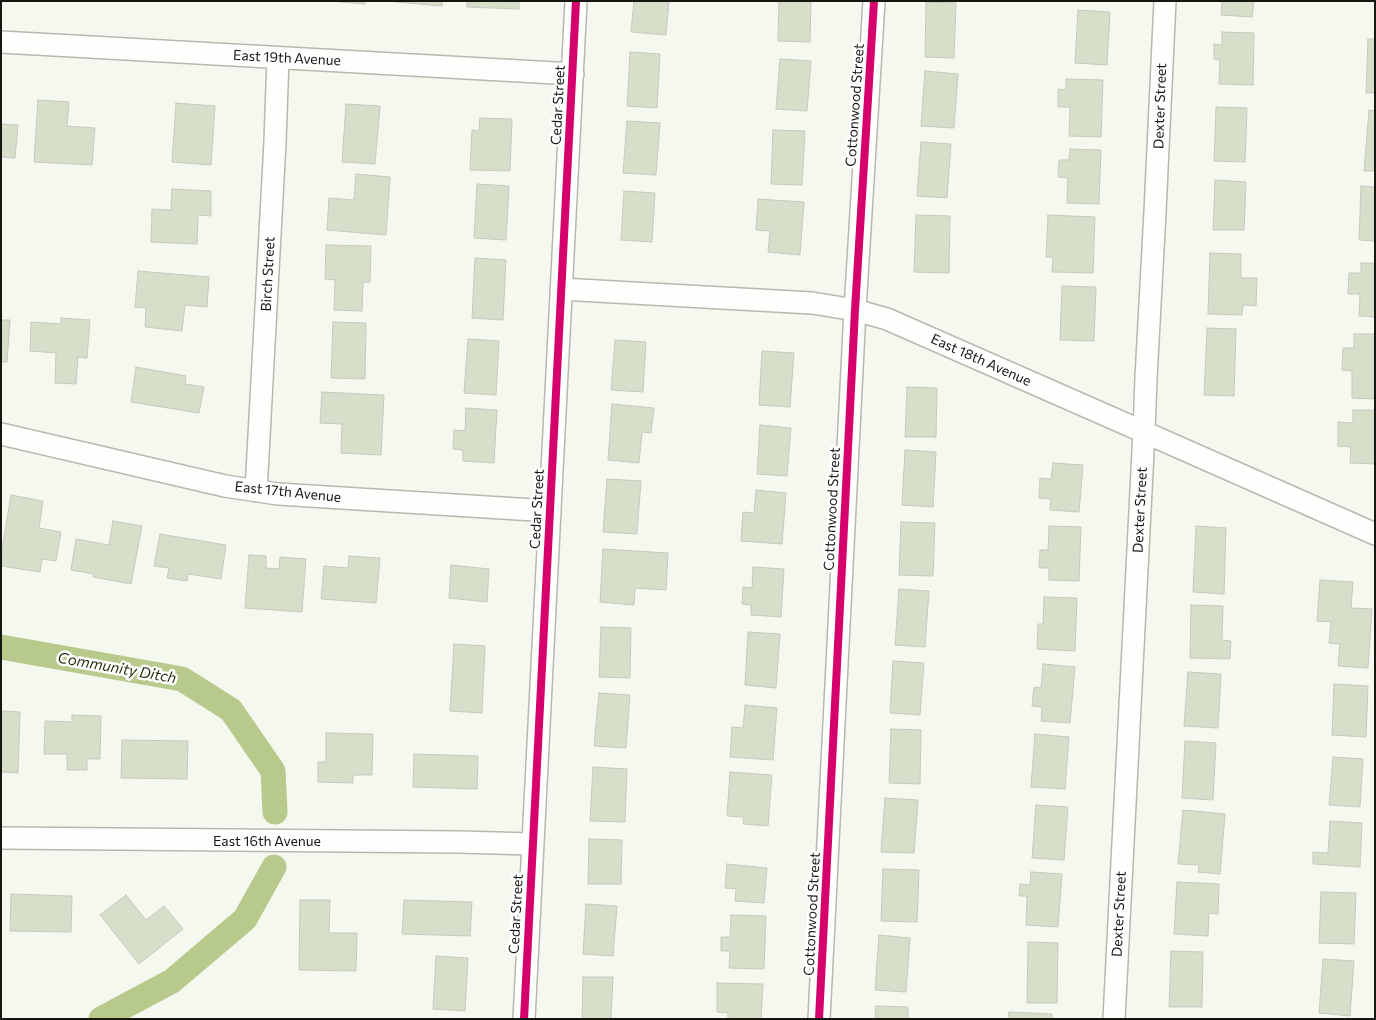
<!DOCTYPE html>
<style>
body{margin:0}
#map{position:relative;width:1376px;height:1020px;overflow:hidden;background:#f5f8ee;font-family:Commissioner,sans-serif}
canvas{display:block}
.frame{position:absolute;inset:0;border:2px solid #151710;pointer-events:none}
</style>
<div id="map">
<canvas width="1376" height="1020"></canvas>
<div class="frame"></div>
</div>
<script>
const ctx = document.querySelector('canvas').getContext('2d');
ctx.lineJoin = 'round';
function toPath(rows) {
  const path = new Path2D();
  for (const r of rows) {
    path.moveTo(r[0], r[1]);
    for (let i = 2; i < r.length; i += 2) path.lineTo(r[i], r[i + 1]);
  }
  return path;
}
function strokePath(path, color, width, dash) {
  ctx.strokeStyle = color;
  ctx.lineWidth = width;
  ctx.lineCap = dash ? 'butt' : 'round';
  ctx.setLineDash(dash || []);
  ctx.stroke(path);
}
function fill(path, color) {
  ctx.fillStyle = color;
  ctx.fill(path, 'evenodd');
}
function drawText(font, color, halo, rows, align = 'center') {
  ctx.font = font + ' Commissioner,sans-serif';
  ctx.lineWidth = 5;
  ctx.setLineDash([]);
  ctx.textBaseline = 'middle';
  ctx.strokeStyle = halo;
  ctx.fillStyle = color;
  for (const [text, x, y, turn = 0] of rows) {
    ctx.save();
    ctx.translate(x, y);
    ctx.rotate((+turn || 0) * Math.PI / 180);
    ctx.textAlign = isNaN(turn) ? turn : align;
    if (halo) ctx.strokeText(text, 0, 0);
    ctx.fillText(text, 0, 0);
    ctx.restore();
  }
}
const canal = toPath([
 [1,647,182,679,231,710,273,771,275,812],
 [101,1019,172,981,245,919,274,867]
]);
const building = toPath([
 [329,1,365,1,365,4,329,1],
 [385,1,442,1,442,6,385,1],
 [467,1,519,1,519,9,467,7,467,1],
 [634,1,669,1,666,35,631,32,634,1],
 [779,1,811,1,810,42,778,41,779,1],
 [1222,1,1254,1,1252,17,1221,15,1222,1],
 [926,2,956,3,954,58,925,57,926,2],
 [1078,10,1110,12,1107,65,1075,63,1078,10],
 [1222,32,1254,33,1253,85,1219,84,1220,60,1214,59,1214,44,1222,45,1222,32],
 [1368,39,1375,39,1375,93,1366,93,1368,39],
 [630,52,660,54,657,108,627,106,630,52],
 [780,59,811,61,807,111,776,109,780,59],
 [925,71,958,74,954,128,921,126,925,71],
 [1066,79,1103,80,1101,137,1069,136,1070,107,1058,107,1058,89,1066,90,1066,79],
 [38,100,69,102,67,126,95,128,92,165,34,162,38,100],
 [176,103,215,106,211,165,172,162,176,103],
 [346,104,380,106,375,164,342,162,346,104],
 [1216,107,1247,108,1245,162,1214,161,1216,107],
 [1369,110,1375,111,1375,171,1364,171,1369,110],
 [480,118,512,119,510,171,470,170,472,130,479,131,480,118],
 [627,121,660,123,656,175,623,173,627,121],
 [1,124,18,125,15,158,1,157,1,124],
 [773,130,805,131,802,185,771,184,773,130],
 [921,142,951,144,947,198,917,196,921,142],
 [1070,149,1101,150,1099,204,1067,203,1068,178,1058,177,1059,160,1069,160,1070,149],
 [356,174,390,177,386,235,327,230,329,198,354,200,356,174],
 [1215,180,1246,182,1244,230,1213,230,1215,180],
 [477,184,509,186,506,240,474,238,477,184],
 [1361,186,1375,187,1375,241,1359,240,1361,186],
 [172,189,211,191,211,216,198,215,197,244,151,242,152,209,171,210,172,189],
 [624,191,655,193,652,242,621,240,624,191],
 [758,199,804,202,800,255,768,252,770,231,756,230,758,199],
 [916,215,950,216,949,273,914,272,916,215],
 [1048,215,1095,217,1093,273,1052,272,1053,257,1046,257,1048,215],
 [326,245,371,246,370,282,363,282,362,311,334,310,335,280,325,279,326,245],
 [1210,253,1241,254,1241,278,1257,278,1256,306,1243,305,1242,315,1208,314,1210,253],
 [475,258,506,260,503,320,472,318,475,258],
 [1361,263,1375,263,1375,317,1359,316,1360,294,1348,294,1349,273,1361,273,1361,263],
 [138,271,209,277,207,307,185,305,182,331,145,327,146,308,135,307,138,271],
 [1062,286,1096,287,1094,341,1060,340,1062,286],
 [61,318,90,320,87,358,78,357,76,384,55,383,56,353,30,351,31,322,61,324,61,318],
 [1,320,10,320,7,362,1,362,1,320],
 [333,322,366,323,365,379,331,378,333,322],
 [1207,328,1236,329,1234,396,1204,395,1207,328],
 [1354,334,1375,334,1375,399,1352,398,1352,371,1342,370,1343,348,1354,348,1354,334],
 [468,339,499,341,496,395,464,393,468,339],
 [615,340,646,342,643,392,611,390,615,340],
 [762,351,794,353,790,407,759,405,762,351],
 [136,367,186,376,185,384,204,387,199,413,131,402,136,367],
 [907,387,937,388,936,437,905,437,907,387],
 [322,392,384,395,381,455,341,453,342,424,320,423,322,392],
 [612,404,654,408,651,433,642,432,639,463,608,460,612,404],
 [466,408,497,410,494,463,463,461,463,450,453,449,454,430,465,431,466,408],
 [1353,410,1375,410,1375,464,1350,463,1351,447,1338,446,1338,422,1353,423,1353,410],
 [760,425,791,428,787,476,757,474,760,425],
 [905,450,936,452,933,507,902,505,905,450],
 [1053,463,1083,465,1079,512,1050,510,1051,499,1039,498,1040,478,1051,479,1053,463],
 [607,479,641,481,637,534,603,532,607,479],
 [756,490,786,493,782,544,741,541,743,512,754,513,756,490],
 [11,495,43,501,39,528,61,532,56,561,42,559,40,572,1,566,1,555,11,495],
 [113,521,142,526,131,584,93,577,94,574,71,570,76,539,109,545,113,521],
 [901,522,935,523,933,576,899,575,901,522],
 [1049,526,1081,527,1079,581,1049,580,1049,568,1039,568,1040,550,1048,550,1049,526],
 [1196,526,1226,528,1224,594,1193,592,1196,526],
 [160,534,226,545,221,579,188,574,187,581,167,578,169,568,154,566,160,534],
 [603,549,668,553,666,590,635,588,634,605,600,602,603,549],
 [249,555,266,556,266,568,279,569,280,557,306,559,302,612,245,608,249,555],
 [349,556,380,558,376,603,321,599,324,566,348,568,349,556],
 [451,565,489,569,487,602,449,598,451,565],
 [753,567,784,569,781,617,751,615,751,605,742,604,743,587,752,588,753,567],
 [1320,580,1353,582,1351,608,1372,609,1368,668,1338,666,1340,644,1329,643,1331,622,1317,621,1320,580],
 [899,589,929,591,925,647,895,645,899,589],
 [1044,597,1077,598,1075,651,1037,649,1038,624,1043,624,1044,597],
 [1191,605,1223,606,1222,640,1231,641,1230,659,1190,658,1191,605],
 [601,627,631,628,630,678,599,677,601,627],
 [748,632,780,634,776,688,745,685,748,632],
 [454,644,485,646,482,713,450,711,454,644],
 [893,661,924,663,920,715,890,713,893,661],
 [1043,664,1075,667,1070,723,1041,721,1042,707,1032,706,1034,687,1041,688,1043,664],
 [1188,672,1221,674,1218,728,1184,726,1188,672],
 [1334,684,1368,686,1366,737,1332,735,1334,684],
 [599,693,630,695,626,748,594,746,599,693],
 [745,705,777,708,773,760,730,757,732,727,743,728,745,705],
 [1,711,20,712,18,773,1,772,1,711],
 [72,715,101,716,100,759,87,759,87,770,67,770,67,754,44,754,45,721,72,722,72,715],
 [891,729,921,730,920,784,889,783,891,729],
 [326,733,373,734,372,775,353,775,353,783,318,782,318,762,326,762,326,733],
 [1035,734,1069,737,1065,789,1031,787,1035,734],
 [122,740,188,741,187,779,121,778,122,740],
 [1185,741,1216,743,1213,800,1182,798,1185,741],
 [414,754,478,756,477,789,413,787,414,754],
 [1333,757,1363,759,1360,807,1329,805,1333,757],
 [593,767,627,769,625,822,590,821,593,767],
 [730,772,772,775,768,826,743,824,744,817,727,816,730,772],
 [885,798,918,800,914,853,881,852,885,798],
 [1036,805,1068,807,1064,860,1032,858,1036,805],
 [1183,810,1225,814,1220,874,1198,872,1199,865,1178,864,1183,810],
 [1330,821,1362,823,1360,867,1313,864,1313,852,1328,853,1330,821],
 [589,839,622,840,621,884,588,884,589,839],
 [727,864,767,868,764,903,735,901,736,889,725,888,727,864],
 [883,869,919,870,917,922,881,921,883,869],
 [1031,872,1062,874,1058,927,1026,925,1027,896,1019,896,1020,884,1030,885,1031,872],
 [1177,882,1219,884,1218,914,1209,913,1208,936,1174,934,1177,882],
 [1321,892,1356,893,1354,944,1319,943,1321,892],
 [11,894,72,896,71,932,10,931,11,894],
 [126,895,146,920,164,906,183,929,139,964,100,915,126,895],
 [300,900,330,900,329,933,357,933,356,971,299,970,300,900],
 [404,900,472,902,470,936,402,934,404,900],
 [586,904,617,906,613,956,583,954,586,904],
 [731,915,766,916,764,969,729,968,730,951,721,951,721,937,730,937,731,915],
 [879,935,910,938,906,992,875,990,879,935],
 [1028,942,1058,943,1057,1003,1027,1003,1028,942],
 [1171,951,1203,952,1202,1007,1169,1007,1171,951],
 [436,956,468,958,465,1011,433,1009,436,956],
 [1323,959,1354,961,1350,1016,1319,1013,1323,959],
 [583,977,613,977,611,1019,582,1019,583,977],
 [717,983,763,984,761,1019,728,1019,728,1013,717,1012,717,983],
 [876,1006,908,1007,908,1019,875,1019,876,1006],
 [1009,1012,1052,1014,1052,1019,1008,1019,1009,1012]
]);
const minor = toPath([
 [1,42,573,74],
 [561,289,812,303,855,310,887,319,1144,432,1375,534],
 [1,434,225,486,278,494,550,511],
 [256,491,275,142,278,58],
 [1,838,459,842,532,844],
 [524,1019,576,1],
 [819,1019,855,310,874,1],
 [1114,1019,1144,432,1146,378,1155,212,1165,1]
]);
const cycleway = toPath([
 [524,1019,576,1],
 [819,1019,855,310,874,1]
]);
const streetNames = [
 ["East 19th Avenue",287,58,3],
 ["Cedar Street",558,105,-87],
 ["Cottonwood Street",855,105,-86],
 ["Dexter Street",1160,106,-88],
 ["Birch Street",268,274,-87],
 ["East 18th Avenue",981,360,24],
 ["East 17th Avenue",288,492,6],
 ["Cedar Street",537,509,-87],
 ["Cottonwood Street",832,509,-87],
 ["Dexter Street",1140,510,-87],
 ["East 16th Avenue",267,841],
 ["Cedar Street",516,914,-87],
 ["Cottonwood Street",812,914,-87],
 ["Dexter Street",1119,914,-87]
];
const waterNames = [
 ["Community Ditch",117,668,10]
];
strokePath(canal, '#b7ca8c', 25);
fill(building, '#d7dec9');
strokePath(building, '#c6c9c1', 1);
strokePath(minor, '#b6b9b0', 24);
strokePath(minor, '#fefefc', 21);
strokePath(cycleway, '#d6006c', 8);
drawText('14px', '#151710', '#fff', streetNames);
drawText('italic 15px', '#293310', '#fff', waterNames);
</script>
